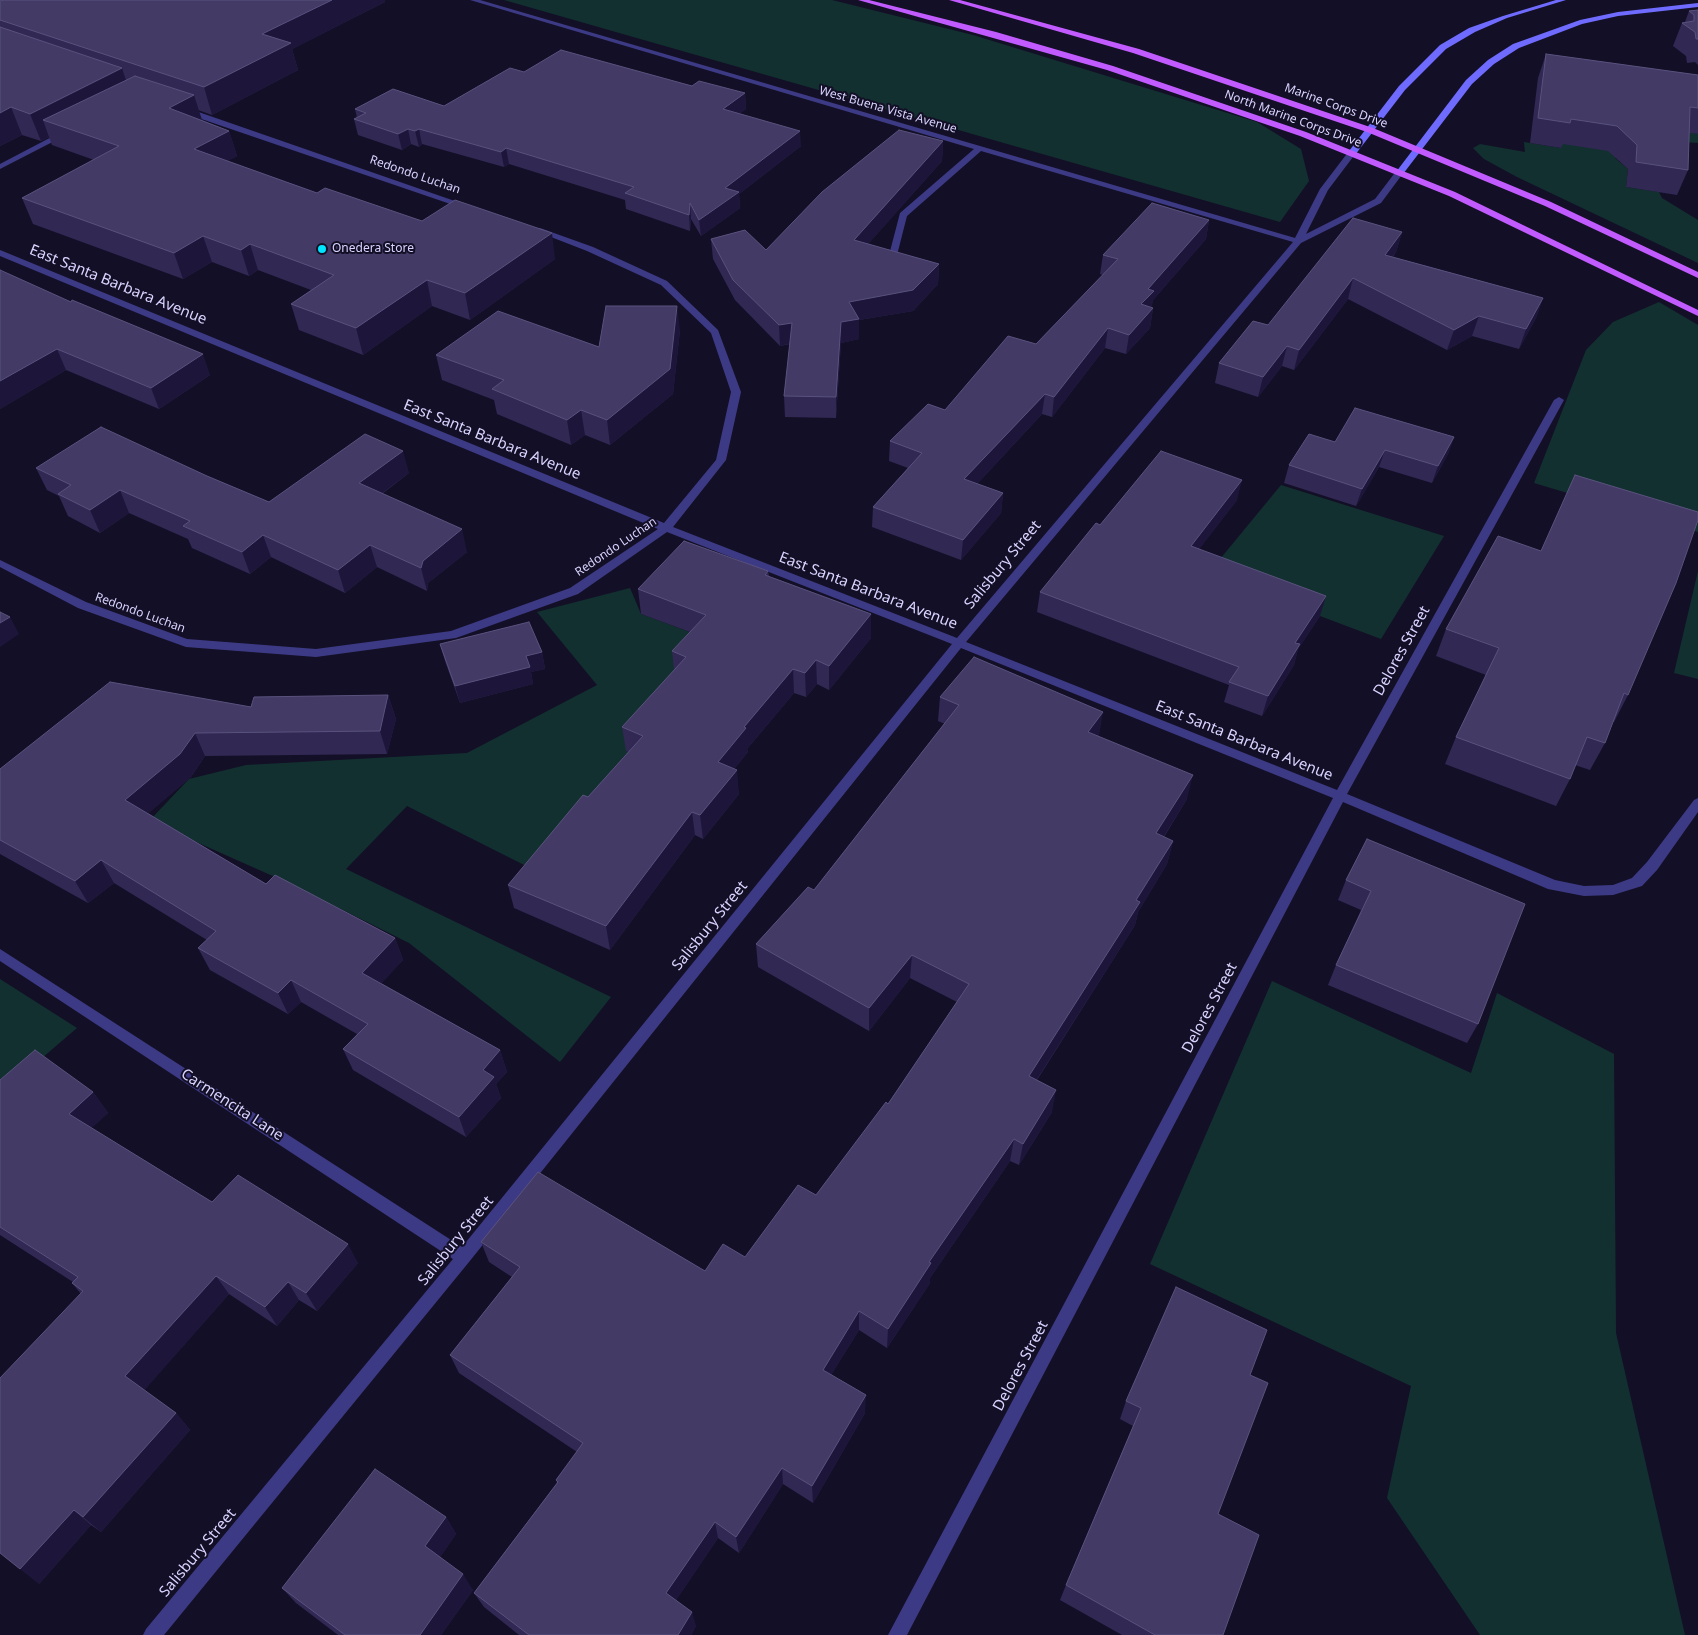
<!DOCTYPE html>
<style>
body{margin:0}
canvas{display:block;background:#130f26}
</style>
<canvas width="1698" height="1635"></canvas>
<script>
const ctx = document.querySelector('canvas').getContext('2d');
ctx.lineJoin = 'round';
function fill(path, color) {
  ctx.fillStyle = color;
  ctx.fill(path, 'evenodd');
}
function toPath(rows) {
  const path = new Path2D();
  for (const r of rows) {
    path.moveTo(r[0], r[1]);
    for (let i = 2; i < r.length; i += 2) path.lineTo(r[i], r[i + 1]);
  }
  return path;
}
function strokePath(path, color, width, dash) {
  ctx.strokeStyle = color;
  ctx.lineWidth = width;
  ctx.lineCap = dash ? 'butt' : 'round';
  ctx.setLineDash(dash || []);
  ctx.stroke(path);
}
function drawText(font, color, halo, rows, align = 'center') {
  ctx.font = font + ' "Noto Sans",sans-serif';
  ctx.lineWidth = 4;
  ctx.setLineDash([]);
  ctx.textBaseline = 'middle';
  ctx.strokeStyle = halo;
  ctx.fillStyle = color;
  for (const [text, x, y, turn = 0] of rows) {
    ctx.save();
    ctx.translate(x, y);
    ctx.rotate((+turn || 0) * Math.PI / 180);
    ctx.textAlign = isNaN(turn) ? turn : align;
    if (halo) ctx.strokeText(text, 0, 0);
    ctx.fillText(text, 0, 0);
    ctx.restore();
  }
}
const green = toPath([
 [504,0,832,0,973,35,1257,122,1301,149,1309,181,1280,222],
 [1577,116,1698,134,1698,143,1666,141,1615,158,1628,169,1626,187,1659,192,1662,198,1698,220,1698,263,1517,177,1484,159,1473,148,1480,144,1525,152,1524,142,1561,148,1562,143,1574,145],
 [1659,302,1698,325,1698,532,1534,483,1586,350,1613,322],
 [1281,485,1444,536,1381,639,1320,616,1211,570],
 [1698,571,1698,679,1674,673],
 [630,588,641,614,698,635,626,751,646,760,542,874,407,806,346,869,611,997,560,1062,409,943,293,885,149,821,189,779,246,765,467,753,597,685,537,612],
 [0,979,77,1028,0,1094],
 [1272,981,1471,1073,1497,993,1614,1054,1616,1333,1685,1635,1480,1635,1387,1498,1411,1386,1150,1264]
]);
const minor = toPath([
 [470,0,480,0,1295,238,1320,189,1349,151,1356,153,1328,190,1306,234,1375,199,1397,170,1403,170,1404,172,1381,203,1301,243,966,642,1337,790,1554,400,1559,397,1564,400,1347,794,1555,880,1584,886,1613,885,1632,878,1647,862,1694,800,1698,798,1698,812,1657,870,1642,886,1613,895,1584,896,1548,889,1343,802,907,1635,888,1635,1333,798,961,648,469,1262,164,1635,143,1635,146,1629,453,1259,0,961,0,949,462,1247,952,644,667,532,578,594,456,638,316,657,186,647,78,608,0,567,0,560,86,602,187,639,316,649,451,631,570,588,658,529,0,256,0,250,664,523,716,460,731,392,711,333,661,285,587,251,533,230,540,228,593,247,667,281,718,330,741,392,726,460,673,527,957,638,1293,242,981,151,907,216,896,259,889,261,888,259,900,213,974,149,470,0],
 [181,108,187,108,472,207,465,209,181,112,181,108],
 [61,132,68,134,0,169,0,164,61,132]
]);
const secondary = toPath([
 [1556,0,1566,0,1507,18,1475,32,1446,49,1405,90,1355,155,1349,155,1349,151,1399,86,1440,45,1469,28,1503,16,1556,0],
 [1698,3,1698,7,1618,16,1582,24,1519,48,1494,64,1472,84,1403,174,1396,172,1466,80,1488,60,1513,44,1580,20,1618,12,1698,3]
]);
const primary = toPath([
 [858,0,869,0,996,32,1113,66,1306,132,1455,192,1698,310,1698,316,1449,196,1300,136,1107,70,858,0],
 [949,0,960,0,1139,49,1373,128,1551,202,1698,272,1698,278,1545,206,1367,132,1133,53,949,0]
]);
const wall = toPath([
 [0,1,385,2,292,49,298,70,212,115,198,110,202,120,229,131,237,156,227,161,317,193,422,221,555,259,470,320,432,306,363,355,299,330,291,304,311,290,258,270,249,276,212,262,183,279,33,224,22,198,94,160,52,145,49,137,41,141,22,135,0,146],
 [1698,10,1698,65,1695,62,1687,63,1686,56,1673,46,1682,23,1685,22,1689,11],
 [1546,54,1698,75,1698,134,1689,133,1688,170,1677,195,1626,187,1628,169,1608,151,1563,144,1561,148,1530,143,1538,78],
 [524,72,692,86,745,93,746,109,739,114,801,146,739,194,740,208,701,236,691,219,690,231,626,209,625,200,509,164,504,167,422,144,419,147,411,144,402,150,358,135,354,119,357,118,355,109,444,106],
 [943,141,942,161,868,244,939,264,938,284,913,311,859,320,859,339,841,343,836,418,785,417,784,396,790,344,780,346,735,300,713,259,711,239,766,250],
 [1209,220,1206,239,1153,300,1151,308,1153,308,1150,328,1126,354,1105,348,1052,417,1042,414,977,484,1003,493,1001,513,961,560,872,527,873,507,908,468,889,461,890,441,945,410,1036,344,1103,275,1100,274,1103,255],
 [1402,232,1396,252,1393,257,1543,298,1536,318,1519,349,1472,336,1447,350,1348,299,1294,370,1282,366,1258,397,1215,383,1219,363,1268,325],
 [0,270,210,375,159,409,66,370,0,409],
 [680,330,673,394,610,445,585,435,571,445,497,414,494,400,442,380,436,355,599,347],
 [1454,437,1448,454,1432,483,1379,467,1356,506,1284,483,1289,465,1335,442],
 [36,468,207,476,269,502,409,473,382,494,467,552,428,583,427,591,377,567,345,593,271,557,250,574,192,548,188,539,129,513,100,533,68,516,59,496,47,490],
 [1237,500,1199,549,1320,616,1298,649,1294,665,1262,716,1224,702,1229,685,1037,612,1040,592,1100,525],
 [768,571,769,576,871,638,829,690,817,684,806,697,794,693,747,749,748,752,734,769,739,794,703,839,695,835,610,950,514,908,508,885,628,752,626,751,622,727,674,670,672,651,690,632,641,614,638,589],
 [1446,629,1628,695,1614,722,1613,722,1605,743,1590,770,1575,765,1570,779,1556,806,1445,764,1456,737,1486,675,1436,656],
 [440,644,542,652,545,669,531,672,533,684,460,703,445,661],
 [388,695,396,719,387,754,205,756,191,777,148,813,266,884,395,938,403,960,381,983,500,1050,507,1072,496,1084,501,1098,466,1137,353,1070,343,1049,357,1034,301,1002,288,1014,210,970,198,948,207,940,114,883,88,903,0,854,0,769,251,707],
 [940,697,1099,736,1098,737,1187,799,1164,837,1173,841,1167,864,1138,912,1135,925,1037,1080,1052,1112,1019,1165,1010,1161,930,1278,930,1283,887,1348,859,1330,831,1375,865,1413,813,1503,783,1484,739,1553,718,1538,676,1600,696,1626,691,1635,519,1635,484,1607,474,1593,557,1483,556,1480,577,1452,459,1373,450,1355,512,1277,489,1262,481,1242,705,1271,745,1257,816,1195,888,1104,957,1002,910,978,869,1031,758,967,756,944,814,890,945,724,938,721],
 [1367,839,1478,1024,1467,1043,1328,985,1336,965,1361,910,1338,900,1346,880],
 [0,1080,93,1092,108,1113,91,1128,212,1202,358,1263,317,1311,299,1300,277,1326,229,1294,144,1390,176,1413,190,1430,101,1532,91,1525,39,1584,81,1294,72,1283,73,1282,0,1235],
 [1250,1375,1218,1514,1223,1635,1122,1635,1060,1600,1066,1585,1133,1426,1120,1419,1126,1401],
 [446,1517,456,1534,440,1557,473,1590,441,1635,338,1635,296,1603,282,1588]
]);
const shadedWall = toPath([
 [332,0,385,0,385,2,292,49,298,70,212,115,204,87,262,34],
 [122,68,131,95,43,120,49,137,41,141,30,114],
 [745,93,746,109,724,125,723,109],
 [194,95,202,120,169,108],
 [11,107,22,135,0,146,0,113],
 [408,129,411,144,402,150,398,134],
 [419,129,422,144,419,147,415,131],
 [229,131,237,156,202,174,194,149],
 [800,131,801,146,739,194,740,208,701,236,699,220,725,188],
 [943,141,942,161,854,260,854,240],
 [506,148,509,164,504,167,501,152],
 [690,203,691,219,690,231,689,215],
 [1209,220,1206,239,1153,300,1151,310,1141,304,1148,289],
 [1402,232,1396,252,1379,275,1385,255],
 [552,233,555,259,470,320,465,293],
 [203,236,212,262,183,279,174,253],
 [250,244,258,270,249,276,241,250],
 [939,264,938,284,913,311,859,320,859,339,841,343,836,418,836,397,841,322,849,302],
 [1353,278,1348,299,1294,370,1299,350],
 [427,280,432,306,363,355,356,328],
 [1543,298,1536,318,1519,349,1526,329],
 [677,306,680,330,673,394,610,445,607,420],
 [1153,308,1150,328,1126,354,1129,335],
 [1479,316,1472,336,1447,350,1454,330],
 [792,323,792,343,780,346,779,325],
 [1108,328,1105,348,1052,417,1054,397],
 [1287,346,1282,366,1258,397,1263,377],
 [57,349,66,370,0,409,0,381],
 [203,354,210,375,159,409,151,388],
 [1045,394,1042,414,963,499,964,479],
 [581,410,585,435,571,445,567,420],
 [1454,437,1448,454,1432,483,1438,466],
 [1385,450,1379,467,1356,506,1362,489],
 [403,451,409,473,365,506,359,483],
 [1242,480,1237,500,1186,566,1191,546],
 [120,490,129,513,100,533,90,510],
 [1003,493,1001,513,961,560,963,540],
 [462,529,467,552,428,583,427,591,421,568,423,561],
 [263,535,271,557,250,574,242,552],
 [370,545,377,567,345,593,338,570],
 [1326,596,1320,616,1298,649,1294,665,1262,716,1268,696,1295,643],
 [871,614,871,638,829,690,829,666],
 [10,617,19,634,0,647,0,623],
 [542,652,545,669,531,672,533,684,460,703,455,686,526,656],
 [816,660,817,684,806,697,805,673],
 [793,669,794,693,747,749,748,752,720,786,718,762,744,727],
 [388,695,396,719,387,754,380,731],
 [1103,712,1099,736,1084,757,1088,732],
 [195,733,205,756,191,777,137,823,125,800],
 [737,770,739,794,703,839,700,815],
 [1193,775,1187,799,1151,857,1156,833],
 [692,812,695,835,610,950,606,926],
 [1173,841,1167,864,1138,912,1135,925,1025,1098,1029,1076],
 [101,860,114,883,88,903,75,881],
 [395,938,403,960,371,995,362,973],
 [912,955,910,978,869,1031,869,1008],
 [291,980,301,1002,288,1014,278,993],
 [500,1050,507,1072,496,1084,501,1098,466,1137,459,1117,483,1070],
 [1056,1090,1052,1112,1019,1165,1023,1144],
 [93,1092,108,1113,84,1135,69,1114],
 [1014,1139,1010,1161,930,1278,930,1283,887,1348,888,1329,929,1262],
 [348,1244,358,1263,317,1311,306,1293],
 [216,1276,229,1294,141,1394,125,1376],
 [288,1282,299,1300,277,1326,265,1307],
 [859,1311,859,1330,823,1388,823,1370],
 [866,1395,865,1413,813,1503,812,1486],
 [176,1413,190,1430,101,1532,83,1517],
 [782,1468,783,1484,739,1553,736,1537],
 [74,1510,91,1525,39,1584,20,1569],
 [446,1517,456,1534,436,1563,425,1546],
 [715,1522,718,1538,671,1608,666,1593],
 [463,1574,473,1590,441,1635,420,1635],
 [692,1612,696,1626,691,1635,678,1635]
]);
const building = toPath([
 [2,0,332,0,262,34,291,43,204,87,0,20,0,1,2,0],
 [1698,10,1698,39,1696,39,1695,32,1682,23,1694,21,1694,15,1689,11,1698,10],
 [0,27,122,68,30,114,11,107,0,113,0,27],
 [561,50,692,86,699,81,745,93,723,109,800,131,725,188,739,192,699,220,690,203,689,215,625,193,634,187,506,148,501,152,419,129,415,131,408,129,398,134,354,119,366,113,355,109,393,89,444,106,510,68,524,72,561,50],
 [1546,54,1698,75,1698,108,1690,107,1688,170,1636,162,1637,145,1617,126,1571,119,1570,123,1538,118,1546,54],
 [135,76,194,95,169,108,229,131,194,149,317,193,325,188,422,221,455,200,552,233,465,293,427,280,356,328,291,304,334,275,250,244,241,250,203,236,174,253,22,198,119,146,43,120,135,76],
 [899,130,943,141,854,240,939,264,913,290,849,302,859,319,841,322,836,397,784,396,792,323,779,325,733,280,711,239,745,230,766,250,822,192,899,130],
 [1152,203,1209,220,1148,289,1154,291,1141,304,1153,308,1129,335,1108,328,1054,397,1045,394,964,479,1003,493,963,540,873,507,922,453,890,441,928,404,945,410,1008,336,1036,344,1118,259,1103,255,1152,203],
 [1353,218,1402,232,1385,255,1543,298,1526,329,1479,316,1454,330,1353,278,1299,350,1287,346,1263,377,1219,363,1253,321,1268,325,1353,218],
 [0,270,71,302,72,300,203,354,151,388,57,349,0,381,0,270],
 [606,306,677,306,670,369,607,420,581,410,567,420,492,389,504,380,436,355,498,311,599,347,606,306],
 [1355,408,1454,437,1438,466,1385,450,1362,489,1289,465,1309,434,1335,442,1355,408],
 [101,427,207,476,269,502,365,434,403,451,359,483,462,529,423,561,421,568,370,545,338,570,263,535,242,552,183,526,190,521,120,490,90,510,58,494,71,485,36,468,101,427],
 [1161,451,1242,480,1191,546,1326,596,1295,643,1300,644,1268,696,1229,682,1239,667,1040,592,1096,523,1100,525,1161,451],
 [1575,475,1698,512,1698,520,1676,583,1628,695,1624,693,1605,743,1587,737,1570,779,1456,737,1499,648,1446,629,1498,536,1541,551,1575,475],
 [684,541,768,571,765,575,871,614,829,666,816,660,805,673,793,669,744,727,746,728,718,762,737,770,700,815,692,812,606,926,508,885,583,795,588,797,643,736,622,727,686,657,672,651,706,615,638,589,684,541],
 [0,612,10,617,0,623,0,612],
 [529,622,542,652,526,656,530,667,455,686,440,644,529,622],
 [974,657,1103,712,1088,732,1193,775,1156,833,1173,841,1136,900,1140,902,1029,1076,1056,1090,1023,1144,1014,1139,929,1262,931,1263,888,1329,859,1311,823,1370,866,1395,812,1486,782,1468,736,1537,715,1522,666,1593,692,1612,678,1635,529,1635,474,1593,558,1482,556,1480,583,1443,450,1355,520,1267,481,1242,538,1172,705,1271,723,1244,745,1257,798,1185,816,1195,886,1102,888,1104,969,984,912,955,869,1008,756,944,808,887,814,890,959,705,940,697,974,657],
 [110,682,251,707,254,697,388,695,380,731,195,733,180,754,125,800,266,884,275,875,395,938,362,973,500,1050,483,1070,494,1077,459,1117,343,1049,368,1024,291,980,278,993,198,948,216,931,101,860,75,881,0,840,0,769,110,682],
 [1367,839,1525,904,1478,1024,1336,965,1371,891,1346,880,1367,839],
 [35,1050,93,1092,69,1114,212,1202,238,1175,348,1244,306,1293,288,1282,265,1307,216,1276,125,1376,176,1413,83,1517,74,1510,20,1569,0,1553,0,1378,83,1291,72,1283,78,1277,0,1227,0,1080,35,1050],
 [1176,1287,1267,1330,1250,1375,1268,1383,1218,1514,1259,1535,1223,1635,1155,1635,1066,1585,1141,1408,1126,1401,1176,1287],
 [375,1469,446,1517,425,1546,463,1574,420,1635,345,1635,282,1588,375,1469]
]);
const markers = [
 [322,249,5,"#00e5ff"]
];
const farStreetnames = [
 ["Marine Corps Drive",1336,106,20],
 ["West Buena Vista Avenue",888,110,16],
 ["North Marine Corps Drive",1293,119,20],
 ["Redondo Luchan",415,175,19],
 ["Redondo Luchan",616,547,-34],
 ["Redondo Luchan",140,613,20]
];
const farPoinames = [
 ["Onedera Store",332,249]
];
const streetNames = [
 ["East Santa Barbara Avenue",118,285,22],
 ["East Santa Barbara Avenue",492,440,22],
 ["Salisbury Street",1003,565,-50],
 ["East Santa Barbara Avenue",868,591,21],
 ["Delores Street",1402,651,-61],
 ["East Santa Barbara Avenue",1244,741,22],
 ["Salisbury Street",710,926,-51],
 ["Delores Street",1210,1008,-62],
 ["Carmencita Lane",232,1105,33],
 ["Salisbury Street",456,1241,-51],
 ["Delores Street",1021,1366,-62],
 ["Salisbury Street",198,1553,-50]
];
fill(green, '#12302f');
fill(minor, '#3d3a85');
fill(secondary, '#6f6bff');
fill(primary, '#c25bff');
fill(wall, '#312854');
fill(shadedWall, '#1d163a');
fill(building, '#433a66');
strokePath(building, '#5a527e', 1);
for (const [x, y, r, color] of markers) {
  const dot = new Path2D();
  dot.arc(x, y, r, 0, 2 * Math.PI);
  ctx.fillStyle = color;
  ctx.fill(dot);
  strokePath(dot, '#130f26', 2);
}
drawText('12px', '#d9d4ff', '#130f26', farStreetnames);
drawText('12px', '#d9d4ff', '#130f26', farPoinames, 'left');
drawText('15px', '#d9d4ff', '#130f26', streetNames);
</script>
